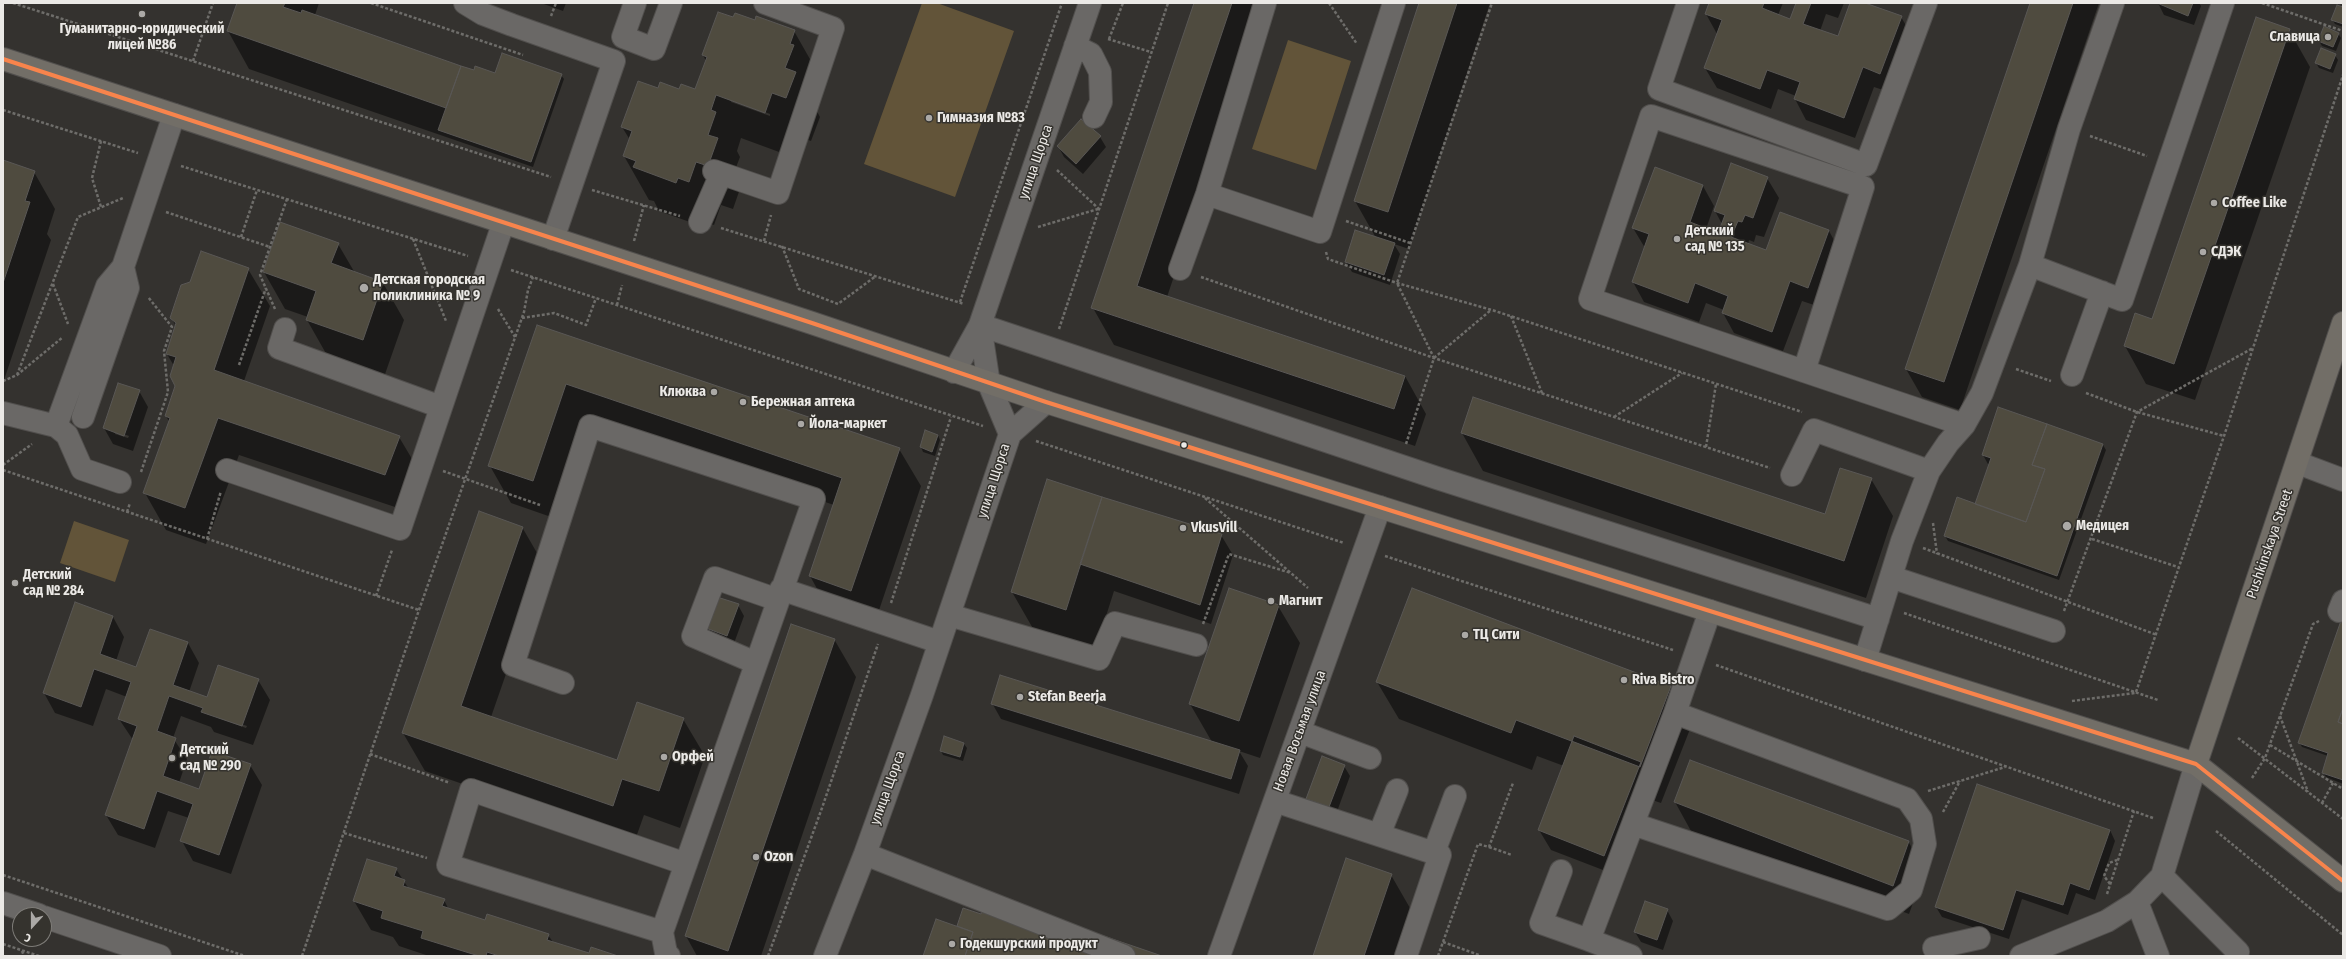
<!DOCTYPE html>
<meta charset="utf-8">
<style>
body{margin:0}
#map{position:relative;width:2346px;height:959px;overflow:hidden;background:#34322f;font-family:"Fira Sans Condensed",sans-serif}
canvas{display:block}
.frame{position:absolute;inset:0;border:4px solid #ebe9e6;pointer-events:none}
.north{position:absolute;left:12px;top:907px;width:40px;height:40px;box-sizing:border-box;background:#35332e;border:1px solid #7e7c78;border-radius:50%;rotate:201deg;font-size:11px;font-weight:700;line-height:16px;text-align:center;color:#ebe9e6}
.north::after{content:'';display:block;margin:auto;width:14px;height:18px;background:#aba9a6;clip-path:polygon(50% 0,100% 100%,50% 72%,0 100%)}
</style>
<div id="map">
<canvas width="2346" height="959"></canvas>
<div class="frame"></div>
<div class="north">С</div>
</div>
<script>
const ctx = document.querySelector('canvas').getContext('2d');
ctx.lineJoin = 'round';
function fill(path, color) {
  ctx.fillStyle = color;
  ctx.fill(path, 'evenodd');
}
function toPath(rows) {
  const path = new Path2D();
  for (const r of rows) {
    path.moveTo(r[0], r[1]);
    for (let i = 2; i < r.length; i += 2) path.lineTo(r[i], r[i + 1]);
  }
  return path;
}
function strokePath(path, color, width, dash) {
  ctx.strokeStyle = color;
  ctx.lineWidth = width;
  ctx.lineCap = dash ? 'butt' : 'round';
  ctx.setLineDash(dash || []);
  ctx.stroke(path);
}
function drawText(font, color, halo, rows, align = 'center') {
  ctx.font = font + ' "Fira Sans Condensed",sans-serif';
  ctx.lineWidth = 3;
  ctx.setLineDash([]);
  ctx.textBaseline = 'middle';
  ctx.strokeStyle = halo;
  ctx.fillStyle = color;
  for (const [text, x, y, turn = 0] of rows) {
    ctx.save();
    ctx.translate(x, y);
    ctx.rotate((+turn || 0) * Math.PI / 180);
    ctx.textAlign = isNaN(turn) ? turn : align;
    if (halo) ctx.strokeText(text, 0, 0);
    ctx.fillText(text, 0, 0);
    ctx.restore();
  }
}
const green = toPath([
 [922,3,937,3,1014,31,955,197,864,164],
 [1288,40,1351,61,1316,170,1252,149],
 [74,521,129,540,115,582,60,563]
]);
const shadow = toPath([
 [238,3,319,3,315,15,474,71,496,74,561,75,564,79,533,167,249,69,228,31],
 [541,3,566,3,563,11],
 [1195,3,1266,3,1167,297,1405,376,1426,414,1415,446,1114,345,1093,308],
 [1420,3,1490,3,1409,249,1394,244,1400,254,1390,285,1352,272,1346,262,1376,238,1355,201],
 [1710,3,1783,3,1778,15,1791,20,1797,3,1844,3,1838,18,1826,14,1820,31,1839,38,1851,3,1862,3,1901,17,1913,37,1892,93,1874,87,1855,138,1806,120,1795,99,1796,96,1778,89,1771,109,1717,88,1705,68,1717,34,1706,14],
 [2031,3,2099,3,1960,410,1922,397,1906,369],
 [2158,3,2199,3,2201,6,2194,25,2164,15],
 [2343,9,2343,27,2335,24,2332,19],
 [734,18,794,31,819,75,813,104,820,117,811,141,797,136,790,156,741,138,737,151,740,157,735,170,742,183,733,209,721,205,714,225,703,221,701,226,659,211,654,201,649,200,624,156,630,140,622,127,658,89,696,90,706,61,703,55],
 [731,99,770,114,770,116,731,102],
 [2289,30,2310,67,2195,400,2146,384,2125,346,2136,314,2153,320],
 [2338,33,2341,38,2336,51,2322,46,2319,41],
 [2335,55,2338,60,2333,73,2319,68,2316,63],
 [1081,120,1100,137,1106,147,1083,174,1064,157,1058,146],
 [3,161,34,172,55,209,47,234,51,240,3,383],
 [1767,178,1779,198,1764,237,1756,235,1754,242,1749,240,1748,244,1766,251,1781,213,1829,231,1840,251,1820,307,1802,301,1783,351,1734,333,1723,313,1724,310,1706,303,1699,322,1644,302,1633,282,1645,248,1633,228,1703,186,1714,206,1706,229,1719,234,1722,224,1715,211],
 [338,244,355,273,383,283,404,320,384,377,328,357,307,320,308,317,285,309,264,272],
 [248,269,270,306,244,381,399,437,421,474,407,511,239,455,206,544,166,530,145,493,170,423,166,416,176,386,174,366,167,354,176,326,171,318],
 [537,326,899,449,921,486,873,628,831,614,810,576,834,505,587,421,554,518,511,503,490,466],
 [139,391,148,407,133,451,113,444,104,428],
 [115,431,129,436,128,438,115,434],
 [1474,398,1825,515,1871,479,1893,516,1866,598,1483,471,1462,433],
 [1999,409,2103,445,2106,450,2059,580,1948,541,1945,536,1975,505,1989,466,1983,455],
 [938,435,940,440,935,456,923,452,921,447],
 [1048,481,1221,535,1233,555,1211,624,1114,591,1093,657,1039,639,1012,592],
 [522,527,544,565,491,717,618,761,683,719,705,756,680,828,644,815,634,843,425,771,403,733],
 [738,605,744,616,733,646,713,638,707,628],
 [1278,606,1300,643,1260,758,1239,751,1248,766,1239,794,1001,719,992,703,1212,742,1190,704],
 [113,617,124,637,116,661,137,668,150,630,188,643,199,663,189,692,207,698,258,680,270,700,253,745,214,732,211,727,181,716,173,738,187,759,179,783,200,790,250,765,262,785,231,874,193,861,182,841,189,818,168,811,155,848,118,835,106,815,133,740,119,719,127,697,106,689,93,726,55,713,44,693],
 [218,716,247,726,246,728,218,718],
 [2343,618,2343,784,2326,777,2323,772,2328,756,2302,747,2299,742],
 [834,639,856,677,761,956,697,956,686,936],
 [1377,682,1670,687,1692,724,1661,803,1646,798,1616,875,1551,850,1539,830,1564,766,1537,756,1532,770,1399,719],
 [964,744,967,748,963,761,943,755,941,751],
 [1344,766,1350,776,1335,817,1313,809,1307,799],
 [1675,802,1908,841,1925,870,1909,914,1691,831],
 [2110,830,2115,841,2095,900,2076,893,2068,915,2022,899,2009,939,1942,917,1936,907],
 [396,869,409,889,444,900,449,910,486,921,548,935,553,942,589,954,615,956,429,956,399,946,393,937,371,930,354,901],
 [1391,875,1418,922,1407,956,1314,956],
 [1667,910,1673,921,1663,950,1641,942,1635,932]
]);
const building = toPath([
 [237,3,285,3,283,7,301,13,302,10,461,66,446,108,227,31,237,3],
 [1194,3,1232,3,1137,286,1405,376,1394,409,1091,308,1194,3],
 [1419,3,1457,3,1388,212,1354,201,1419,3],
 [1709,3,1764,3,1762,8,1790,19,1796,3,1811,3,1803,24,1838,36,1850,3,1865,3,1902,16,1880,74,1863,67,1844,118,1794,99,1800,82,1767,70,1760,89,1704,68,1722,20,1705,14,1709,3],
 [2030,3,2073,3,1944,382,1905,369,2030,3],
 [2157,3,2193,3,2188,16,2157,3],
 [2337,5,2343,7,2343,24,2331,20,2337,5],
 [718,12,733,17,735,13,755,20,756,16,795,30,790,44,794,45,785,68,796,72,786,98,772,93,765,113,716,95,711,110,716,112,708,135,718,138,708,166,696,162,689,182,678,178,676,183,633,167,636,161,623,156,632,131,621,127,638,81,658,88,660,82,679,89,681,84,695,89,707,57,702,55,718,12],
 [2256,17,2290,29,2174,364,2124,346,2135,313,2152,319,2256,17],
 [2324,26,2339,33,2333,47,2318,41,2324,26],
 [2321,48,2336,54,2330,69,2315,63,2321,48],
 [502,53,562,74,531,162,438,130,461,66,474,70,475,66,495,73,502,53],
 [1081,119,1101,136,1076,164,1057,146,1081,119],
 [3,160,35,171,25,201,30,202,3,283,3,160],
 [1731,163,1768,177,1753,218,1745,215,1742,222,1738,221,1731,237,1766,250,1780,212,1829,230,1808,288,1790,281,1772,332,1722,313,1728,296,1695,283,1688,303,1632,282,1649,234,1632,228,1655,167,1703,185,1690,222,1718,233,1725,215,1714,211,1731,163],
 [280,222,339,243,331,263,383,282,363,340,306,320,316,291,263,272,280,222],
 [1355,230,1395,243,1384,275,1345,262,1355,230],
 [201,251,249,268,214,370,400,436,385,475,218,418,185,508,143,493,170,418,165,416,175,386,170,376,176,357,166,354,176,323,170,318,181,285,190,282,201,251],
 [537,325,900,448,851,591,809,576,842,478,566,384,533,481,488,466,537,325],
 [118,383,140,390,124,436,103,428,118,383],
 [1473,397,1825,514,1840,468,1872,478,1844,561,1461,433,1473,397],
 [1998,407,2047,424,2032,465,2045,469,2026,522,1975,504,1991,458,1982,455,1998,407],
 [2047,424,2103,444,2057,576,1944,536,1957,497,2026,522,2045,469,2032,465,2047,424],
 [925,430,938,435,932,452,920,447,925,430],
 [1047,479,1102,497,1066,610,1011,592,1047,479],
 [1102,497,1222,534,1200,605,1080,564,1102,497],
 [479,511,523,527,461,706,617,760,637,702,684,718,659,791,622,779,613,806,402,733,479,511],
 [1229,588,1279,605,1239,721,1189,704,1229,588],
 [1412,588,1671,686,1640,767,1516,720,1511,733,1376,682,1412,588],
 [717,597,739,604,727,636,706,628,717,597],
 [75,602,113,616,100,654,136,667,150,629,188,642,173,685,207,697,218,665,259,679,242,726,201,712,203,708,169,696,157,731,176,738,163,776,199,789,212,751,251,764,219,855,180,841,193,804,157,791,144,829,105,815,137,726,118,719,131,682,94,669,81,707,43,693,75,602],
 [2343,615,2343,708,2338,722,2343,724,2343,780,2322,773,2328,753,2298,743,2343,615],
 [791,624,835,639,728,951,685,936,791,624],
 [1000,675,1240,750,1231,779,991,704,1000,675],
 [2343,708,2343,724,2338,722,2343,708],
 [944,736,964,743,960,757,940,751,944,736],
 [1574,736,1641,762,1604,856,1538,830,1574,736],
 [1322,756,1345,765,1329,807,1306,799,1322,756],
 [1690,760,1909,841,1893,886,1674,802,1690,760],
 [1977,784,2110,830,2089,890,2070,883,2063,905,2016,890,2003,930,1935,907,1977,784],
 [1346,858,1392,874,1364,956,1313,956,1346,858],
 [367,859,397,868,394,876,405,880,403,886,445,899,442,906,485,920,487,914,549,934,547,940,589,953,591,947,618,956,499,956,487,952,486,956,479,956,421,938,423,931,381,918,383,911,353,901,367,859],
 [987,896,1162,956,965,956,973,932,957,926,963,908,981,914,987,896],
 [1645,901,1668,909,1657,940,1634,932,1645,901],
 [936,919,973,932,965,956,923,956,936,919]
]);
const path = toPath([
 [13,3,551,177],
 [371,3,523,55],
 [1329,3,1357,44],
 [2262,3,2343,31],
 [551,16,556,3],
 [1108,39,1151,52],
 [1109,39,1123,3],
 [193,61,213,3],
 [3,110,138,153],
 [2090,136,2147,156],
 [101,141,92,178,101,207],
 [181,166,468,256],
 [1057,170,1099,209],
 [592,190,680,216],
 [166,212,270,247],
 [1346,221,1410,243],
 [1038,227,1098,209],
 [721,228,964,304],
 [241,237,257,190],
 [413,239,446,321],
 [634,241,644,205],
 [764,241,771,215],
 [782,246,799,289,838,304,876,276],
 [1326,252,1328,259,1397,283,1492,310,1802,412],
 [511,270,983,426],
 [1201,277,1434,358,1770,468],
 [53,284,68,324],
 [960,302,1062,3],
 [617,305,622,285],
 [275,309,260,275,287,199],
 [498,309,515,337],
 [1511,316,1542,393],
 [522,318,554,313,586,325,596,298],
 [1059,329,1168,3],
 [1434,358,1491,310],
 [239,365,266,288],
 [2016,369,2051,381],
 [17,375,78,217,123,198],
 [3,381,17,375,63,337],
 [2086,393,2137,412,2224,436],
 [1614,417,1682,373],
 [1036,441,1344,543],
 [1406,444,1434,358,1397,283,1492,3],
 [1706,447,1716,384],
 [3,465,32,444],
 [3,470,419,610],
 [443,471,540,505],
 [141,472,168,392,164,351,172,327,148,297],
 [1205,498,1308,588],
 [127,512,130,503],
 [1933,523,1937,554],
 [207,539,221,491],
 [2092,539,2178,567],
 [1923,548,2157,635],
 [1385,556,1673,650],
 [376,596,392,550],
 [891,603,951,417],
 [2064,611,2137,412,2253,348],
 [1904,613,2158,700],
 [1203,624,1229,554,1291,573],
 [1716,665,2153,818],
 [2136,692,2224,436,2343,75],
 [2072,701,2135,693],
 [2280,716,2308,792],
 [2238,738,2343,819],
 [2270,745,2343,789],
 [370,754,450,783],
 [2252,778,2265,758,2313,624,2319,621],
 [1928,791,2005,767],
 [2322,803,2333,783],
 [1943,812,1960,781],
 [2216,831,2343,935],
 [344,833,427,858],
 [1489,847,1512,855],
 [3,875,245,956],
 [2110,884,2104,876,2109,863,2117,860],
 [2107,894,2134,811],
 [1443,942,1479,955],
 [3,944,39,956],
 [22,951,24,956],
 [302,956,419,610,524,312,528,290,533,277],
 [768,956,822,808,878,644],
 [1438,956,1478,844,1489,847,1513,783]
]);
const minor = toPath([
 [465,3,483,14,512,25,614,61,553,239],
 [635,3,623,37,654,49,671,3],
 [1688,3,1659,89,1866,165,1926,3],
 [1075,46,1091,54,1100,72,1101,102,1094,117],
 [714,171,778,193,833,28,765,3],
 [1207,194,1320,232,1394,3],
 [700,222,721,174],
 [2030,265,2069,129,2113,3],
 [1180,269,1207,194,1265,3],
 [285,329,279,348,441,407],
 [1804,371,1863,187,1651,116,1590,299,1964,425],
 [954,372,980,325,1437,478,1878,619],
 [2072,375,2102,292],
 [3,413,56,426,107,286,123,267,174,115],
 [83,417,128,288,123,267],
 [56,426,67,435,82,469,120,482],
 [1010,434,1046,402],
 [2298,463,2343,480],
 [227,470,400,529,503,224],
 [1792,475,1814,430,1929,471],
 [1891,577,2054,631],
 [781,589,939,642],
 [2339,611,2343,601],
 [949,615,1099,659,1115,623,1196,645],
 [1865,660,1902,541,1929,471,1948,443,1964,425,1982,393,2030,265,2122,300,2223,3],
 [756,663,693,636,715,578,778,600],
 [563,683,513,665,590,426,814,499,662,932,666,953,669,956],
 [1300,732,1370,758],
 [1275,801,1440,855,1406,956],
 [1633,824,1888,909,1911,890,1925,844,1921,819,1907,799,1675,713],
 [1379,835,1397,790],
 [1434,852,1455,796],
 [865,854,1124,956],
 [1561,871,1541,923,1589,940],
 [2162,876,2238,952,2236,956],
 [2137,902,2158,956],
 [3,903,39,915],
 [44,917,160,956],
 [662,932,448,865,471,790,686,864],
 [1934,948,1979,938],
 [825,956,865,854,922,695,1010,434,989,384,980,325,1090,3],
 [1219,956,1380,507],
 [1631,956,1589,940,1675,713,1710,611],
 [2021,956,2107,921,2137,902,2162,876,2196,764]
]);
const major = toPath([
 [3,59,812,323,1046,402,2196,764,2343,881],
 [2196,764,2343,323]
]);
const bus1 = toPath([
 [3,59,812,323,1046,402,2196,764,2343,881]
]);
const markers = [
 [142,14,4,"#aba9a6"],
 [2328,37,4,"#aba9a6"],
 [929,118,4,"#aba9a6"],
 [2214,203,4,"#aba9a6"],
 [1677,239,4,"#aba9a6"],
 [2203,252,4,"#aba9a6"],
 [364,288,5,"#aba9a6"],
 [714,392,4,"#aba9a6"],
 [743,402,4,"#aba9a6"],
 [801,424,4,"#aba9a6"],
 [1184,445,3.5,"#ebe9e6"],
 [2067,526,5,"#aba9a6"],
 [1183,528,4,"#aba9a6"],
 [15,583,4,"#aba9a6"],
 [1271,601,4,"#aba9a6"],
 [1465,635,4,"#aba9a6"],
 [1624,680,4,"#aba9a6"],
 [1020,697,4,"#aba9a6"],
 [664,757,4,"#aba9a6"],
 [172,758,4,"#aba9a6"],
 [756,857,4,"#aba9a6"],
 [952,944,4,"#aba9a6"]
];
const poiNames = [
 ["Гуманитарно-юридический",142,29,"center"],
 ["лицей №86",142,45,"center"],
 ["Славица",2320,37,"right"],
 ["Гимназия №83",937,118],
 ["Coffee Like",2222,203],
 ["Детский",1685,231],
 ["сад № 135",1685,247],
 ["СДЭК",2211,252],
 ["Детская городская",373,280],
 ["поликлиника № 9",373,296],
 ["Клюква",706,392,"right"],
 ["Бережная аптека",751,402],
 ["Йола-маркет",809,424],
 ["Медицея",2076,526],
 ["VkusVill",1191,528],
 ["Детский",23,575],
 ["сад № 284",23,591],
 ["Магнит",1279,601],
 ["ТЦ Сити",1473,635],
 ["Riva Bistro",1632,680],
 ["Stefan Beerja",1028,697],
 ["Детский",180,750],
 ["сад № 290",180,766],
 ["Орфей",672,757],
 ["Ozon",764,857],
 ["Годекшурский продукт",960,944]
];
const streetNames = [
 ["улица Щорса",1036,162,-71],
 ["улица Щорса",994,481,-72],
 ["Pushkinskaya Street",2270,544,-71],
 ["Новая Восьмая улица",1300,731,-70],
 ["улица Щорса",888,788,-70]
];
fill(green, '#625439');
fill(shadow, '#0007');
fill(building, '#4f4b3f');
strokePath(building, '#595755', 1);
strokePath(minor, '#514f4d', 24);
strokePath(major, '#514f4d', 24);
strokePath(path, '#6e6d6a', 2.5, [3, 2]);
strokePath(minor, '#6a6866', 22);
strokePath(major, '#726e67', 22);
strokePath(bus1, '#f8844c', 4);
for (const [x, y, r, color] of markers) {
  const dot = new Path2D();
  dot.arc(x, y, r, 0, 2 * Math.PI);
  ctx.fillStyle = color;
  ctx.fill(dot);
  strokePath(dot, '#35332e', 1.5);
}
drawText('bold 14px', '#ebe9e6', '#35332e', poiNames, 'left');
drawText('14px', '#ebe9e6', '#35332e', streetNames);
</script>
